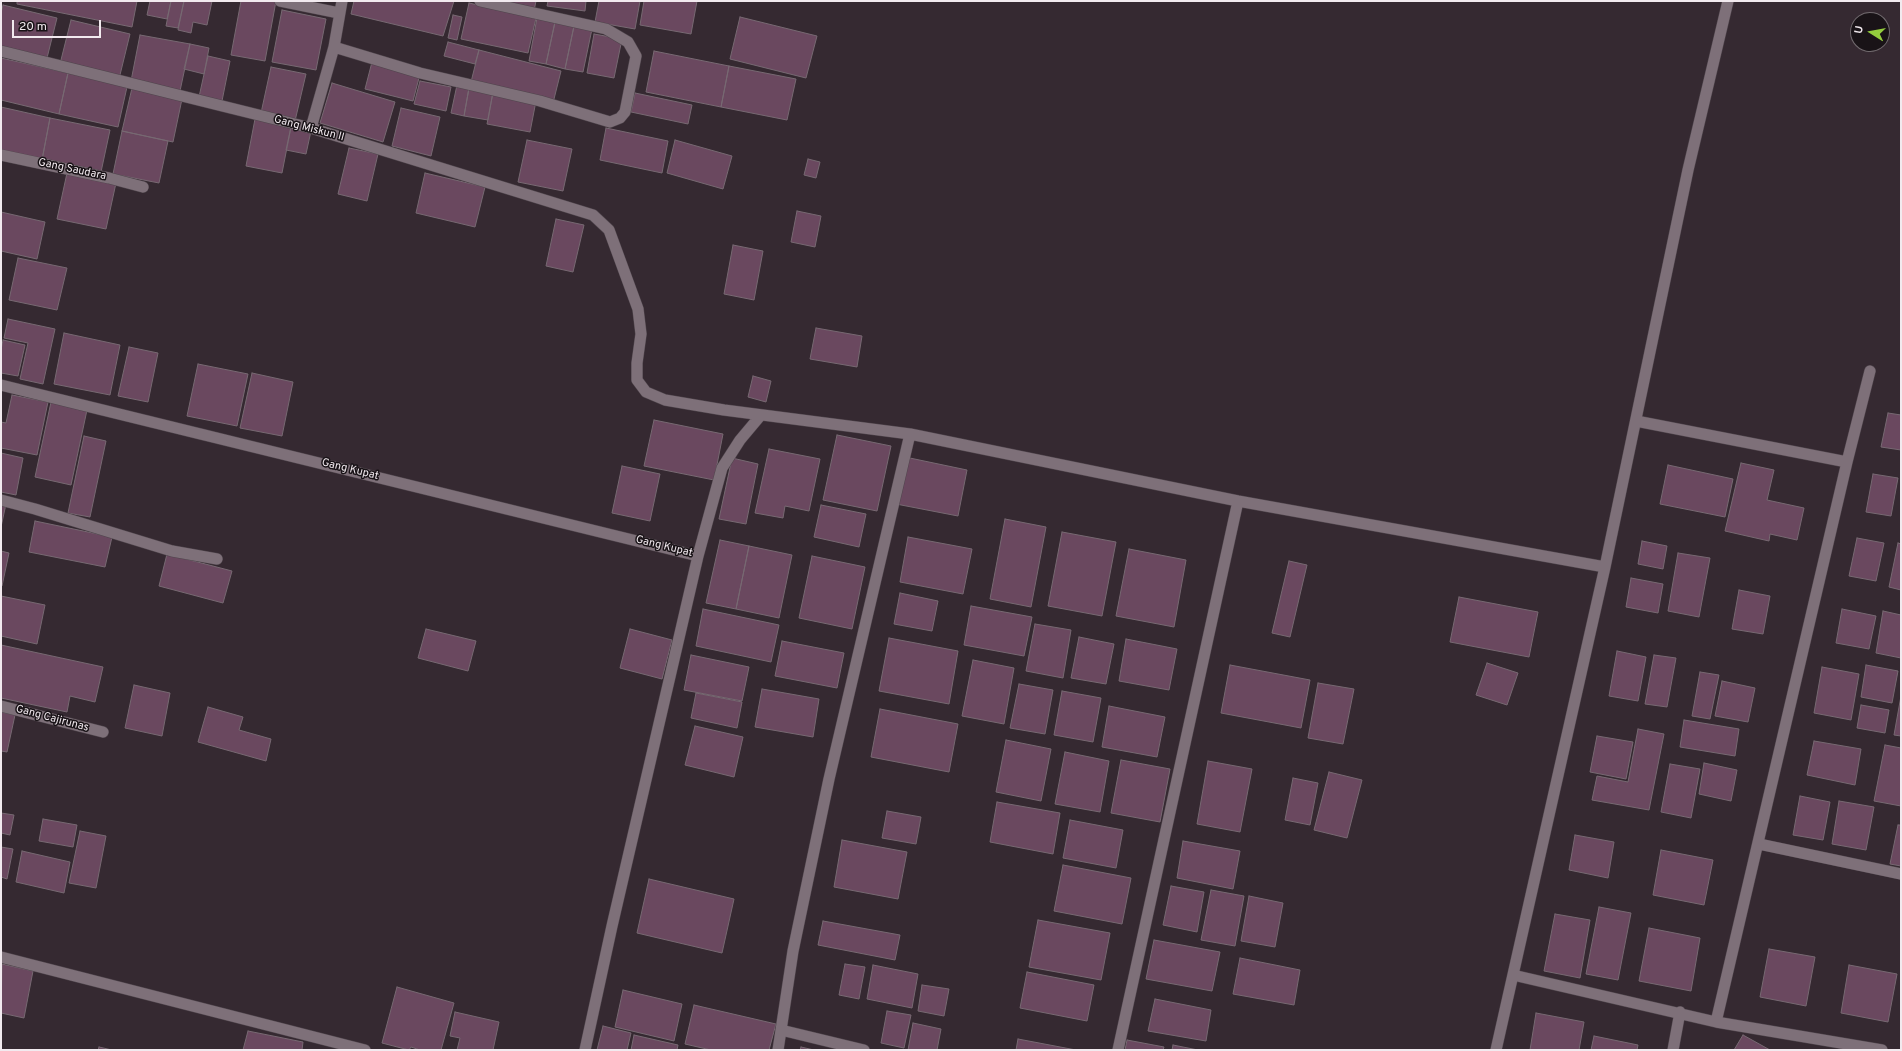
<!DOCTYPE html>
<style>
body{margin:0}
#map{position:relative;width:1902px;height:1051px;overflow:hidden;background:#352931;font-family:Overpass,sans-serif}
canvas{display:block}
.frame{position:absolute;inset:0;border:2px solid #f2eaef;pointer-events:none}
.north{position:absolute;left:1850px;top:12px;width:40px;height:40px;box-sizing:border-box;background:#191317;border:1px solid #70696d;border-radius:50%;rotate:281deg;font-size:11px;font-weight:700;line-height:16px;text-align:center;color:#f2eaef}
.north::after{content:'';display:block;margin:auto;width:14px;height:18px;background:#93cd3d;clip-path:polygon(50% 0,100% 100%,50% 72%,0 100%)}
.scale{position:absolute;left:12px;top:20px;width:89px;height:18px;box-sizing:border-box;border:2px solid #f2eaef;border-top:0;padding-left:5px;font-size:12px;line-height:14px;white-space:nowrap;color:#f2eaef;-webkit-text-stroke:3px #191317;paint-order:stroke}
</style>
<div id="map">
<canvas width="1902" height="1051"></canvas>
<div class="frame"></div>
<div class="north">U</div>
<div class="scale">20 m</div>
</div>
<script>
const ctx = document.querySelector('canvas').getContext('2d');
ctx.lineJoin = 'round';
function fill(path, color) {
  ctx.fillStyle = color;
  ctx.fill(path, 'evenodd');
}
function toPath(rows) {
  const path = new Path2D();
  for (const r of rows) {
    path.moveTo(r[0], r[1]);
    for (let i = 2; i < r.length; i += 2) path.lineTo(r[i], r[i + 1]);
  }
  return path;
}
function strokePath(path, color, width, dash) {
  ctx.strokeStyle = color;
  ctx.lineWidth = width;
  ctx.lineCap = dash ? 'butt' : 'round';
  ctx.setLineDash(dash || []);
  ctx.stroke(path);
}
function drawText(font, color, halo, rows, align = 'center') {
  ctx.font = font + ' Overpass,sans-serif';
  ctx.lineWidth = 3;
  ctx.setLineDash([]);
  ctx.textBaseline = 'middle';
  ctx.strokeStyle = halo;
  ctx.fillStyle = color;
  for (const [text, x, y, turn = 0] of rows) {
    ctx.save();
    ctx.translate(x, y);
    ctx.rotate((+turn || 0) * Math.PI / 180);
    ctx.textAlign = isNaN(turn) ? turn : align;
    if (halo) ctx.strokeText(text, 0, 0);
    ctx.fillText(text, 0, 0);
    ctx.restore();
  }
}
const building = toPath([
 [17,1,137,1,132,27,17,4,17,1],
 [150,1,171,1,167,19,147,15,150,1],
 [171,1,184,1,178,28,166,26,171,1],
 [184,1,212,1,207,25,193,22,191,33,178,30,184,1],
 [241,1,276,1,265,61,231,55,241,1],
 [354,1,454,1,443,36,351,14,354,1],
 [486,1,536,1,534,11,486,1],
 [548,1,586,1,585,11,547,6,548,1],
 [599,1,640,1,635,29,595,22,599,1],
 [644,1,697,1,691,34,640,25,644,1],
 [469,3,536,18,528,53,461,39,469,3],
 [3,5,57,18,47,58,1,48,1,13,3,5],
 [282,10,326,19,316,70,272,62,282,10],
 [453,15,462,17,457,40,448,38,453,15],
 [740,17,817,36,806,78,730,59,740,17],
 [537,18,555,22,546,64,529,61,537,18],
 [71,20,130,34,119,79,60,64,71,20],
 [555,22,574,26,565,69,546,64,555,22],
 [574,26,592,29,583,72,565,69,574,26],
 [594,34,622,39,614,78,587,73,594,34],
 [140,35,190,44,180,91,131,81,140,35],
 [448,42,479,50,475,64,444,56,448,42],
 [190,44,209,48,204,74,184,69,190,44],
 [479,50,561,71,553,103,471,82,479,50],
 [654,51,729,66,721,107,646,92,654,51],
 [208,56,230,61,222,101,199,97,208,56],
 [1,58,68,73,59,114,1,100,1,58],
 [372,62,420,74,413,101,365,89,372,62],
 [729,66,796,79,787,120,721,107,729,66],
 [271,67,306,74,295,121,261,113,271,67],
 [68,73,127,87,118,127,59,114,68,73],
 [420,81,451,87,446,111,414,104,420,81],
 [332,83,395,102,383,142,320,123,332,83],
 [457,85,469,88,464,116,451,113,457,85],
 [132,88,182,99,173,142,122,131,132,88],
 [469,88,493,92,488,120,464,116,469,88],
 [493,92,536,101,530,132,487,124,493,92],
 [635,93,692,105,688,124,631,112,635,93],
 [1,107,50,118,42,160,1,151,1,107],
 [401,108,440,117,431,156,392,146,401,108],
 [50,118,110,130,101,172,42,160,50,118],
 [255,119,291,127,282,173,246,166,255,119],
 [291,127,311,131,306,154,286,150,291,127],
 [606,128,668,141,662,173,600,160,606,128],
 [122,131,168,141,159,183,113,174,122,131],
 [527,140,572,149,563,191,518,182,527,140],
 [675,140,732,156,723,189,667,173,675,140],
 [349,148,378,154,367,201,338,194,349,148],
 [808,159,820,162,816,178,804,175,808,159],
 [67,173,116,183,106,229,57,219,67,173],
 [425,173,485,187,475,227,416,213,425,173],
 [797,211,821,216,815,247,791,242,797,211],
 [1,212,45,222,37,259,1,251,1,212],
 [556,219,584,225,573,272,546,266,556,219],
 [733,245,763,251,754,300,724,294,733,245],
 [18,258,67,268,57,310,9,300,18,258],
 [8,319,55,329,43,384,20,379,28,343,4,338,8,319],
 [816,328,862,336,857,367,810,359,816,328],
 [64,333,120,345,110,395,54,384,64,333],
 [3,340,25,345,18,376,1,373,1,350,3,340],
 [129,347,158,353,148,402,118,396,129,347],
 [198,364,248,374,237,426,187,416,198,364],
 [252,373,293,382,282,436,240,428,252,373],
 [753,376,771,381,766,402,748,397,753,376],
 [12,395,48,402,37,455,1,448,1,422,6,423,12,395],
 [51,402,87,410,71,485,35,477,51,402],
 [1888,413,1901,415,1901,450,1881,447,1888,413],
 [654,420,723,434,714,480,644,466,654,420],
 [837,435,891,446,877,511,823,500,837,435],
 [84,436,106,441,90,517,68,513,84,436],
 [769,449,820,459,809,511,785,506,783,518,755,513,769,449],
 [1,453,23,458,16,495,1,492,1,453],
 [905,457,967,470,958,516,896,504,905,457],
 [732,458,758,464,746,524,719,519,732,458],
 [1741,463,1774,470,1767,500,1804,508,1797,540,1770,534,1769,541,1725,531,1741,463],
 [1668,465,1733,479,1725,517,1660,504,1668,465],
 [622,466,660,474,650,521,612,513,622,466],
 [1873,474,1898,478,1891,516,1866,512,1873,474],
 [1,503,6,504,1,527,1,503],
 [821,505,866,514,859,547,814,537,821,505],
 [1005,519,1046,527,1031,607,990,599,1005,519],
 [35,521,112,537,105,567,29,552,35,521],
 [1062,532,1116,542,1102,616,1048,606,1062,532],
 [908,537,972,549,963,594,900,582,908,537],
 [1857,538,1884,543,1876,581,1849,576,1857,538],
 [720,540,749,546,736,609,706,603,720,540],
 [1642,541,1667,546,1663,569,1638,564,1642,541],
 [1898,543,1901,544,1901,590,1889,587,1898,543],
 [749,546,792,555,779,618,736,609,749,546],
 [1129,549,1186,560,1174,627,1116,616,1129,549],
 [1,551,9,553,2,586,1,586,1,551],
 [1678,553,1710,558,1699,617,1668,611,1678,553],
 [167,554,232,571,223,603,159,586,167,554],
 [812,556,865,567,852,629,799,618,812,556],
 [1289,561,1307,565,1290,637,1272,633,1289,561],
 [1631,578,1663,584,1658,613,1626,607,1631,578],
 [1739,590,1770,596,1763,634,1732,629,1739,590],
 [900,593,938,601,932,631,894,624,900,593],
 [1,596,45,605,37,644,1,636,1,596],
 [1459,597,1538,612,1529,657,1450,642,1459,597],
 [971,606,1032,617,1024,656,964,645,971,606],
 [703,609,779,625,771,662,696,646,703,609],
 [1842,609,1876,616,1869,649,1836,643,1842,609],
 [1883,611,1901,615,1901,658,1876,653,1883,611],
 [1035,624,1071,630,1063,678,1026,671,1035,624],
 [426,629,476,641,468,671,418,658,426,629],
 [630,629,672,640,662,679,620,668,630,629],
 [1079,637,1114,644,1106,684,1071,678,1079,637],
 [889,638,958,651,949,704,879,691,889,638],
 [1126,639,1177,649,1169,690,1119,681,1126,639],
 [782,641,844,653,837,688,775,676,782,641],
 [1,645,103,667,95,702,70,696,67,712,1,698,1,645],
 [1617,651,1646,657,1638,701,1609,696,1617,651],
 [691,655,749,667,742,701,684,690,691,655],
 [1654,655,1676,658,1667,707,1645,704,1654,655],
 [973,660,1014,668,1004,724,962,716,973,660],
 [1487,663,1518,673,1507,705,1476,695,1487,663],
 [1230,665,1310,680,1301,728,1221,713,1230,665],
 [1866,665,1898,671,1892,703,1861,697,1866,665],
 [1822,667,1859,674,1851,720,1814,713,1822,667],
 [1700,672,1719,675,1710,719,1692,716,1700,672],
 [1722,681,1755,688,1748,722,1715,716,1722,681],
 [1318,683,1354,689,1343,744,1308,738,1318,683],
 [1019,684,1053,690,1045,734,1010,728,1019,684],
 [134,685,170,693,162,736,125,728,134,685],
 [762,689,819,699,813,737,755,727,762,689],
 [1062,691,1101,698,1093,742,1054,735,1062,691],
 [696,693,742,702,737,728,691,718,696,693],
 [1901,696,1901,736,1894,735,1901,696],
 [1861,705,1889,710,1885,733,1857,728,1861,705],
 [1109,706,1165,717,1157,757,1102,747,1109,706],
 [208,707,243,717,239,730,271,739,266,761,198,742,208,707],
 [880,709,958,724,949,772,871,757,880,709],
 [1,712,15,715,7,752,1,751,1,712],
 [1684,720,1739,729,1735,756,1680,747,1684,720],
 [695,726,743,737,734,777,685,765,695,726],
 [1638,729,1664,734,1649,810,1592,800,1597,776,1628,782,1638,729],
 [1597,736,1633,742,1626,779,1590,772,1597,736],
 [1006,740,1051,749,1041,801,996,792,1006,740],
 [1814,741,1861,749,1855,785,1807,775,1814,741],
 [1885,745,1901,748,1901,806,1874,801,1885,745],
 [1065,752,1109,761,1100,812,1055,804,1065,752],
 [1121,760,1170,769,1160,822,1111,813,1121,760],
 [1208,761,1252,769,1240,832,1197,824,1208,761],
 [1704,763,1737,770,1731,801,1699,794,1704,763],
 [1670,764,1700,769,1691,818,1661,812,1670,764],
 [1329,772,1362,780,1347,838,1314,830,1329,772],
 [1293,778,1318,783,1310,825,1285,820,1293,778],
 [1800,796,1830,802,1823,840,1793,835,1800,796],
 [1839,801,1874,807,1866,850,1832,844,1839,801],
 [997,802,1060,813,1053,854,990,842,997,802],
 [887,811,921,817,916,844,882,838,887,811],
 [1,813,14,815,10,835,1,833,1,813],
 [43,819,77,825,73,847,39,841,43,819],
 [1070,820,1123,830,1116,868,1063,858,1070,820],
 [1898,825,1901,825,1901,866,1890,864,1898,825],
 [80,831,106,836,96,888,69,883,80,831],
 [1575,835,1614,842,1608,878,1569,870,1575,835],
 [842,840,907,852,898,899,834,887,842,840],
 [1183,841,1240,851,1233,889,1177,878,1183,841],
 [1,847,13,849,7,879,1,877,1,847],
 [1661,850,1713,860,1704,905,1653,895,1661,850],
 [22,851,70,862,64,893,16,882,22,851],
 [1063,865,1131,878,1122,924,1054,911,1063,865],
 [649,879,734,899,722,953,637,933,649,879],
 [1171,886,1204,892,1197,932,1163,925,1171,886],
 [1211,890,1244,896,1235,946,1201,940,1211,890],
 [1249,896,1283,903,1275,947,1241,941,1249,896],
 [1599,907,1631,913,1618,980,1586,974,1599,907],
 [1555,914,1590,920,1580,978,1544,971,1555,914],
 [1038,920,1110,933,1101,980,1029,967,1038,920],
 [823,921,900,935,895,960,818,945,823,921],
 [1649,928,1700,938,1691,991,1639,981,1649,928],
 [1154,940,1220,952,1212,991,1146,979,1154,940],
 [1769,949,1815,957,1806,1006,1760,997,1769,949],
 [1240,958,1300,970,1294,1005,1233,994,1240,958],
 [2,964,33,971,24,1018,1,1013,2,964],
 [845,964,865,967,859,999,839,995,845,964],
 [873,965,918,974,912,1008,867,999,873,965],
 [1849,965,1897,974,1888,1022,1841,1013,1849,965],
 [1027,972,1094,985,1087,1021,1020,1008,1027,972],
 [922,985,949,989,944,1016,918,1011,922,985],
 [397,987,454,1003,441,1050,420,1050,411,1047,409,1050,382,1043,397,987],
 [623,990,682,1004,674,1041,615,1027,623,990],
 [1155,999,1211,1010,1206,1041,1148,1031,1155,999],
 [694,1005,776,1024,769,1050,711,1050,685,1044,694,1005],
 [887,1011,911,1015,904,1048,881,1043,887,1011],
 [455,1012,499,1022,493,1050,457,1050,460,1038,450,1036,455,1012],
 [1536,1013,1584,1022,1579,1050,1530,1050,1536,1013],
 [913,1023,941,1029,937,1050,908,1050,913,1023],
 [603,1026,631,1033,627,1050,597,1050,603,1026],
 [248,1031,303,1042,302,1050,243,1050,248,1031],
 [634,1035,678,1045,677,1050,631,1050,634,1035],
 [1743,1035,1770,1050,1734,1050,1743,1035],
 [1594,1036,1638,1045,1637,1050,1591,1050,1594,1036],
 [1018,1039,1076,1050,1016,1050,1018,1039],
 [1127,1040,1164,1047,1163,1050,1125,1050,1127,1040],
 [1173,1045,1198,1050,1172,1050,1173,1045],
 [99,1047,112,1050,98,1050,99,1047],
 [801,1047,814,1050,800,1050,801,1047]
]);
const minor = toPath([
 [280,1,339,13],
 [334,47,420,73,540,101,610,122,620,118,625,112,636,56,628,42,606,29,480,1],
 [1,51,311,128,593,215,609,230,638,309,641,334,637,363,637,380,646,392,665,400,724,410,910,434,1238,501,1605,567],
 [311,128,334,47,342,1],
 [1,155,109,178,143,187],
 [1,385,698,556],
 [1636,421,1847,462],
 [1,500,35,509,172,551,217,559],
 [1,706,103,732],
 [1759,844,1901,874],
 [1,957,365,1050],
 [1513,975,1716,1022,1882,1050],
 [1716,1022,1847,462,1870,371],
 [781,1030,864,1050],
 [585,1050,612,926,698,556,722,468,740,440,761,415],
 [778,1050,793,951,829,779,910,434],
 [1118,1050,1238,501],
 [1496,1050,1605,567,1688,170,1728,1],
 [1673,1050,1680,1012]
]);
const streetNames = [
 ["Gang Miskun II",309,129,15],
 ["Gang Saudara",72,170,12],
 ["Gang Kupat",350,470,14],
 ["Gang Kupat",664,547,14],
 ["Gang Cajirunas",52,719,15]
];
fill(building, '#6a485f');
strokePath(building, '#776972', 1);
strokePath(minor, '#4f454c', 12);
strokePath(minor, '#7e7079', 11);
drawText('11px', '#f2eaef', '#191317', streetNames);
</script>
